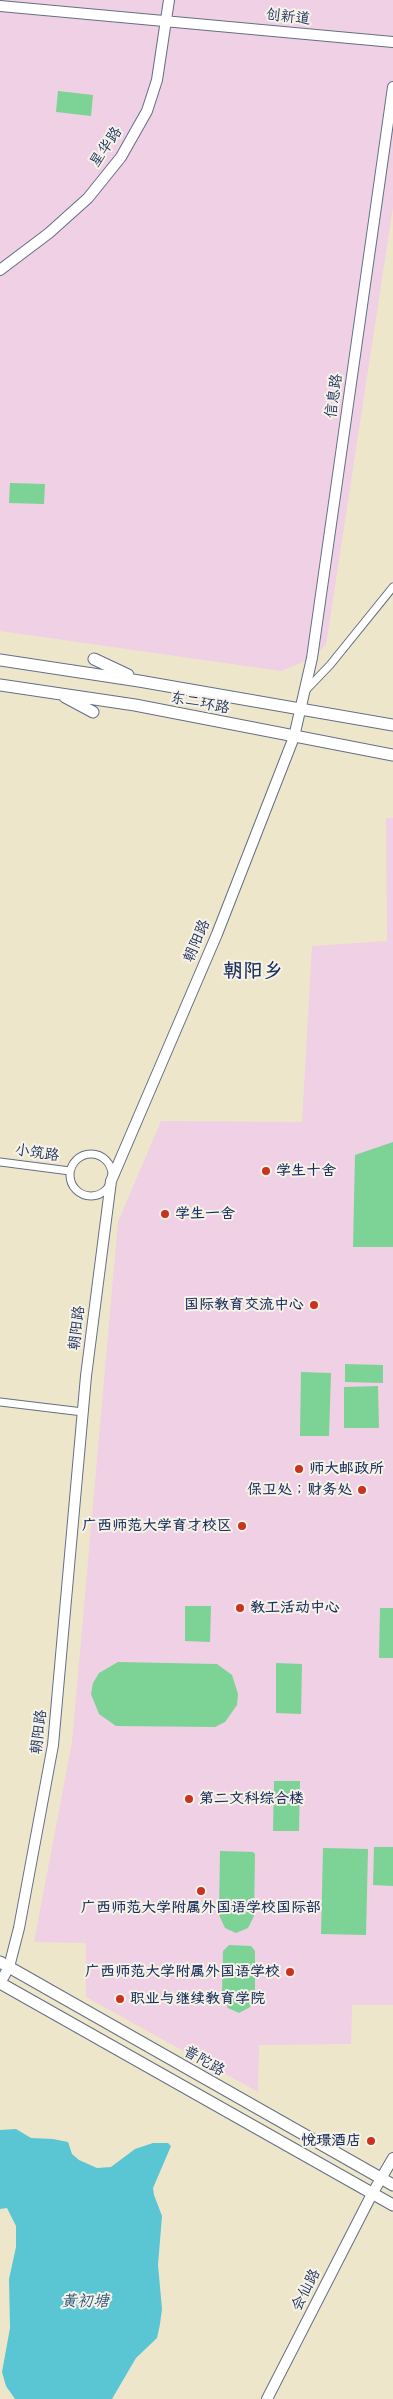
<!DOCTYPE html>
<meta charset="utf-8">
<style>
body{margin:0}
canvas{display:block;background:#ede6ca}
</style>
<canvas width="393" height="2399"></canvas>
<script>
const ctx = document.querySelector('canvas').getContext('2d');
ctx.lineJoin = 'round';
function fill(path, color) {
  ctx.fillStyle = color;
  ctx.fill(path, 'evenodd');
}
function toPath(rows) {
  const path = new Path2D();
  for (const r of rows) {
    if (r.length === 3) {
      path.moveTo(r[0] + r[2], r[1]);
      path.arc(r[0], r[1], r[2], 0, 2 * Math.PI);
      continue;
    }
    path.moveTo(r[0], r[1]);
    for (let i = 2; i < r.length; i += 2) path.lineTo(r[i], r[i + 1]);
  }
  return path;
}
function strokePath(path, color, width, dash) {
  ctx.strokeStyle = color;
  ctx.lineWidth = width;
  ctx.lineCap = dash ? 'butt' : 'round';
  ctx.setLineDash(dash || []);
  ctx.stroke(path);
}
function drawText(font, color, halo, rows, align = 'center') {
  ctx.font = font + ' "Comic Neue","LXGW WenKai TC",sans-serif';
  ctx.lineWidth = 4;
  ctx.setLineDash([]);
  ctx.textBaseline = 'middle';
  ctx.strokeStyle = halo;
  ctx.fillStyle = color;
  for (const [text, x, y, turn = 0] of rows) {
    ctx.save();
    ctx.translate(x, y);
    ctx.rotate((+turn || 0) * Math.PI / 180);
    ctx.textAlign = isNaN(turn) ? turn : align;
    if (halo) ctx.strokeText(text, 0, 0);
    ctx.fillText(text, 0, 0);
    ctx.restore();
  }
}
const built = toPath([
 [0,0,393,0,393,207,326,645,312,658,281,671,0,631],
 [386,818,393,818,393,2005,352,2005,351,2044,259,2045,258,2092,86,1997,86,1943,34,1942,72,1742,118,1222,161,1121,302,1122,312,946,387,941]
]);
const green = toPath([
 [58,91,93,95,91,116,56,112],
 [10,483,45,484,44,504,9,503],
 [393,1142,393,1247,353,1247,355,1155],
 [345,1364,383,1365,383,1383,345,1382],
 [301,1372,331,1373,329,1436,300,1436],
 [378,1386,379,1428,344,1428,344,1387],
 [185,1606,211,1606,210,1642,185,1641],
 [380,1608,393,1608,393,1658,379,1658],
 [118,1662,217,1664,232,1675,238,1694,237,1705,225,1722,215,1727,116,1726,99,1714,91,1694,93,1683,99,1673],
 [276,1663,302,1664,301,1714,276,1713],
 [274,1781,300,1781,299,1831,273,1831],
 [374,1847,393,1847,393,1886,373,1885],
 [323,1848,368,1849,366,1935,321,1934],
 [220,1851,253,1852,255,1854,254,1916,248,1928,236,1933,225,1928,219,1915],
 [229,1945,251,1946,255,1951,255,1997,250,2007,239,2013,228,2008,222,1997,223,1951]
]);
const water = toPath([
 [16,2129,31,2138,53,2139,68,2142,72,2154,79,2160,97,2168,111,2167,135,2149,153,2143,168,2143,171,2146,153,2188,154,2195,162,2216,158,2265,162,2309,160,2324,157,2338,136,2358,112,2399,15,2399,6,2386,2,2372,10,2328,9,2279,16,2247,16,2226,7,2208,0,2209,0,2130]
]);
const street = toPath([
 [306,690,330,665,393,587],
 [91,1175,21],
 [0,1162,70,1171],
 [0,1402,83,1412]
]);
const secondary = toPath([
 [0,6,393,42],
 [0,270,49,233,88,198,121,157,147,111,157,80,169,0],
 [0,1983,9,1967,19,1928,53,1745,86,1376,111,1181,217,934,294,737,312,658,393,87],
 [267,2399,372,2194,393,2158]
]);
const primary = toPath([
 [94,659,128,675],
 [0,660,139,681,393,725],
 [0,685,135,705,393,755],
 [65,697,93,712],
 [0,1962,393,2185],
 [0,1983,393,2205]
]);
const markers = [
 [266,1171,5,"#c8321e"],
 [165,1214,5,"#c8321e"],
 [314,1305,5,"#c8321e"],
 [299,1469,5,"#c8321e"],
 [362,1490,5,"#c8321e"],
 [242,1526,5,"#c8321e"],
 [240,1608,5,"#c8321e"],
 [189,1799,5,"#c8321e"],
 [201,1891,5,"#c8321e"],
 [290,1972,5,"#c8321e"],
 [120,1999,5,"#c8321e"],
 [371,2141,5,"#c8321e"]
];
const streetNames = [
 ["创新道",288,17,6],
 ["星华路",106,147,-56],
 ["信息路",334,396,-82],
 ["东二环路",200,703,11],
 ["朝阳路",197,941,-67],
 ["小筑路",37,1153,8],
 ["朝阳路",77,1328,-83],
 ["朝阳路",39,1732,-83],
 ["普陀路",204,2061,30],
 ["会仙路",306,2290,-63]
];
const poiNames = [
 ["学生十舍",276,1171],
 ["学生一舍",175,1214],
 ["国际教育交流中心",304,1305,"right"],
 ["师大邮政所",309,1469],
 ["保卫处；财务处",352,1490,"right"],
 ["广西师范大学育才校区",232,1526,"right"],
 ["教工活动中心",250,1608],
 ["第二文科综合楼",199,1799],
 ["广西师范大学附属外国语学校国际部",201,1908,"center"],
 ["广西师范大学附属外国语学校",280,1972,"right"],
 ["职业与继续教育学院",130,1999],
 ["悦璟酒店",361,2141,"right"]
];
const waterNames = [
 ["黄初塘",85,2301]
];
const districtNames = [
 ["朝阳乡",253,971]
];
fill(built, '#efd0e5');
fill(green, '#7dd295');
fill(water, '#5ac5d3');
strokePath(street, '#646f84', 9);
strokePath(secondary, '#646f84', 12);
strokePath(primary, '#646f84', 13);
strokePath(street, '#fff', 7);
strokePath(secondary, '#fff', 10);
strokePath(primary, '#fff', 11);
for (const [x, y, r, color] of markers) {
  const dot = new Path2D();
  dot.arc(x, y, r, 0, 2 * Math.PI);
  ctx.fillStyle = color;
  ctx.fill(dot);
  strokePath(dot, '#f7f3e8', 2);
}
drawText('15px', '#1b2f5e', '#f7f3e8', streetNames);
drawText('bold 15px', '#1b2f5e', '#f7f3e8', poiNames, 'left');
drawText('italic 16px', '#2b547b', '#f7f3e8', waterNames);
drawText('bold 20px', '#1b2f5e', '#f7f3e8', districtNames);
</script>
